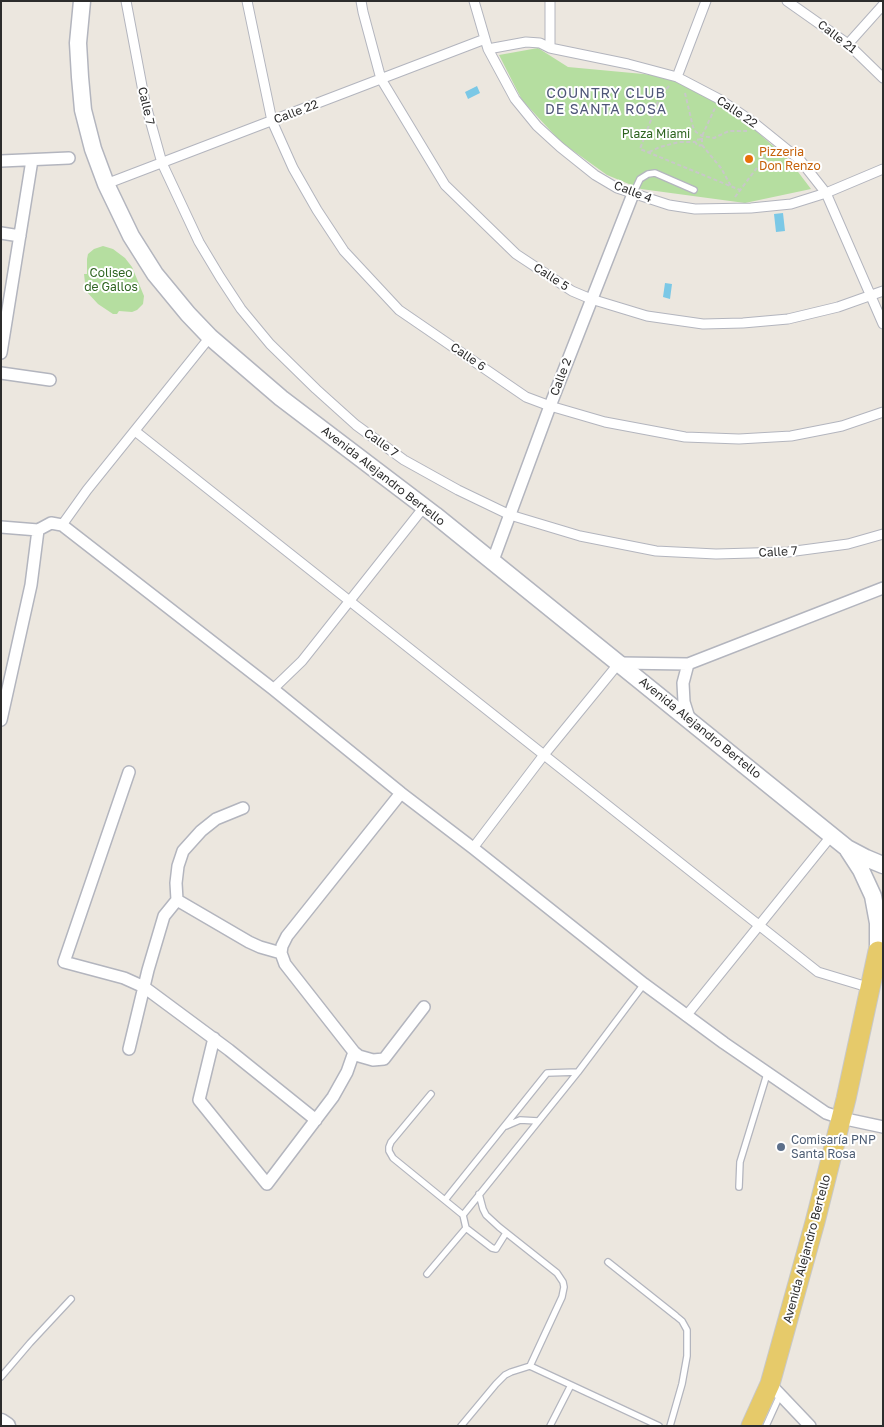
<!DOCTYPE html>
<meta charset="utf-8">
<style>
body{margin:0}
#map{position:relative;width:884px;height:1427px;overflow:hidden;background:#ece7df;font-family:"Golos Text",sans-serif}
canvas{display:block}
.frame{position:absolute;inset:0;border:2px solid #2c2c2c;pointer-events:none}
</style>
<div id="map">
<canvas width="884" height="1427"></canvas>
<div class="frame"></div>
</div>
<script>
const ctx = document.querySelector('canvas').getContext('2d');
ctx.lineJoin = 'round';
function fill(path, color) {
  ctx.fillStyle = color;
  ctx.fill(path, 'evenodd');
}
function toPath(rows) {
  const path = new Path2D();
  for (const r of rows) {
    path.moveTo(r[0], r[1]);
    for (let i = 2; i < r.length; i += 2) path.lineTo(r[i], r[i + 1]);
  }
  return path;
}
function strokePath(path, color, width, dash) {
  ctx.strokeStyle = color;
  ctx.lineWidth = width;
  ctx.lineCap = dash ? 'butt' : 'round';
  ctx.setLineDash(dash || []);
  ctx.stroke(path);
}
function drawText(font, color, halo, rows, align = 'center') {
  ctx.font = font + ' "Golos Text",sans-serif';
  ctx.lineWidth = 4;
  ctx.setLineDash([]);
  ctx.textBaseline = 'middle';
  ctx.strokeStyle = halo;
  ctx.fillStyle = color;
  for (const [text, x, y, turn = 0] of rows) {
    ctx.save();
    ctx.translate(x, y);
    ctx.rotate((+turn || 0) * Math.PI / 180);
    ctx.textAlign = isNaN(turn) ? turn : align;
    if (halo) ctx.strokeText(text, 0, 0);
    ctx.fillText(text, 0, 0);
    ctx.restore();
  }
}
const green = toPath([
 [538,48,568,67,654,75,680,81,729,109,755,130,789,160,811,189,745,203,641,189,607,175,561,142,522,100,499,55],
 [103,246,113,249,125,258,132,267,144,296,143,304,137,310,132,312,119,311,117,314,113,314,98,304,86,291,84,274,87,274,87,259,88,254,94,249]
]);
const water = toPath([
 [477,86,480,93,468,99,465,92],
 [783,213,785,231,776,232,774,214],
 [665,283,672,284,670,299,663,297]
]);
const path = toPath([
 [669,86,660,96,640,149,740,190],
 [685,93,693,127,696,132,702,136,714,138,729,131,747,131],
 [701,139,696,140,695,142,698,146,702,145,702,136,715,108],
 [702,145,721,168,731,186],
 [649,152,660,147,679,142,695,142],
 [735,197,771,149]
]);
const service = toPath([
 [633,194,640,179,648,174,655,173,694,190],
 [431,1094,391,1142,389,1147,389,1151,393,1158,463,1215],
 [506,1126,520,1120,538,1121],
 [739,1187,740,1162,767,1074],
 [479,1194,483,1209,486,1215,499,1227,557,1273,563,1282,564,1287,562,1297,530,1366],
 [445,1200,547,1073,578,1072],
 [506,1233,496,1249,492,1248,466,1228,463,1215,578,1072,644,984],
 [608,1262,676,1316,682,1321,687,1330,687,1356,682,1384,670,1426],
 [427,1274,466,1228],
 [1,1377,30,1343,71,1299],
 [461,1426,496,1384,505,1375,511,1372,530,1366,659,1426],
 [550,1426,571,1385],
 [766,1426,780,1395]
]);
const pedestrian = toPath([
 [126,1,145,102,162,163,199,242,220,277,241,309,270,344,316,389,356,425,404,460,458,490,510,515,580,536,656,551,716,554,788,552,848,544,883,534],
 [247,1,272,121,293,168,317,210,344,251,399,310,526,397,550,406,605,422,685,437,739,439,791,436,842,426,883,412],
 [361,1,363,12,381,79,445,185,516,254,572,291,591,299,647,316,703,324,743,323,788,319,838,307,883,291],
 [474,1,488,49,515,99,537,126,560,147,595,175,617,188,669,205,695,209,751,208,791,204,826,193,883,169],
 [787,1,848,44,883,78],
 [848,44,883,5],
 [550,48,550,1],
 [488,49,526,42,540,43,550,48,628,64,677,77,719,99,753,122,800,160,826,193,883,324],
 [677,77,706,1],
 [106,184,485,39],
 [135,431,818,972,871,988],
 [62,525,87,490,210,337],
 [273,689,302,661,424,507],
 [473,848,543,756,619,663],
 [686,1016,832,835]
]);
const minor = toPath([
 [1,161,69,158],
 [1,233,20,236],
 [1,353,32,160],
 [1,373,50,380],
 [1,527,38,530,51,523,62,525,273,689,401,793,473,848,644,984,724,1043,826,1113,841,1118,883,1127],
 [492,563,550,406,633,194],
 [619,663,688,664,883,588],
 [688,664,683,683,684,702,690,721],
 [1,720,31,585,38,530],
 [129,772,64,962,124,978,144,987,229,1050,316,1120],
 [177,900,249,942,260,947,281,953],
 [214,1038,199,1100,267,1184,333,1097,347,1072,354,1052,285,964,281,953,282,946,287,936,401,793],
 [129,1049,148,970,164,916,177,900,176,883,178,866,183,851,201,831,216,819,243,808],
 [354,1052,359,1056,373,1060,384,1059,424,1007],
 [770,1384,810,1426]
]);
const secondary = toPath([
 [82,1,78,43,80,77,83,110,93,149,106,184,131,236,155,274,188,314,210,337,281,398,435,515,847,848,866,858,883,865],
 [848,850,861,870,873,896,878,923,878,951],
 [1,1422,7,1426]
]);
const primary = toPath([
 [751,1426,770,1384,815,1222,846,1099,878,951]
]);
const markers = [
 [749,159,5,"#e8710a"],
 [781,1147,5,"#5c6f8a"]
];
const streetNames = [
 ["Calle 21",837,37,38],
 ["Calle 7",146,106,77],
 ["Calle 22",296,112,-21],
 ["Calle 22",737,112,34],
 ["Calle 4",633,192,21],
 ["Calle 5",551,277,33],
 ["Calle 6",468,357,34],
 ["Calle 2",561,377,-69],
 ["Calle 7",381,443,36],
 ["Avenida Alejandro Bertello",383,476,38],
 ["Calle 7",778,552,-3],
 ["Avenida Alejandro Bertello",700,728,39],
 ["Avenida Alejandro Bertello",807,1249,-75]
];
const parkNames = [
 ["Plaza Miami",656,134],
 ["Coliseo",111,273],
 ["de Gallos",111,287]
];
const foodNames = [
 ["Pizzeria",759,152],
 ["Don Renzo",759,166]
];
const serviceNames = [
 ["Comisaría PNP",791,1140],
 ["Santa Rosa",791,1154]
];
const neighbourhoodNames = [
 ["COUNTRY CLUB",606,94],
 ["DE SANTA ROSA",606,110]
];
fill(green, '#b5dea0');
fill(water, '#7bc8e6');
strokePath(service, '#b3b5be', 8);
strokePath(pedestrian, '#b3b5be', 11);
strokePath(minor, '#b3b5be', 14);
strokePath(secondary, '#b3b5be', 19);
strokePath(primary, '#c8c8c8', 21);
strokePath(path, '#c8c8c8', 2, [4, 2.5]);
strokePath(service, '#fff', 5.5);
strokePath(pedestrian, '#fff', 9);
strokePath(minor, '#fff', 11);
strokePath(secondary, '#fff', 16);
strokePath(primary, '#e6ca6a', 19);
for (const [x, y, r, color] of markers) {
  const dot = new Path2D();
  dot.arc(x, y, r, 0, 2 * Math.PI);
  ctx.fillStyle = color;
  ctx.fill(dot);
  strokePath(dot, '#fff', 2);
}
drawText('12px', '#2c2c2c', '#fff', streetNames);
drawText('12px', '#2e6420', '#fff', parkNames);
drawText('12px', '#c56008', '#fff', foodNames, 'left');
drawText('12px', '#4e5e75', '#fff', serviceNames, 'left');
ctx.letterSpacing = '1px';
drawText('14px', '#4f5679', '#fff', neighbourhoodNames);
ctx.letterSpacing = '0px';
</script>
